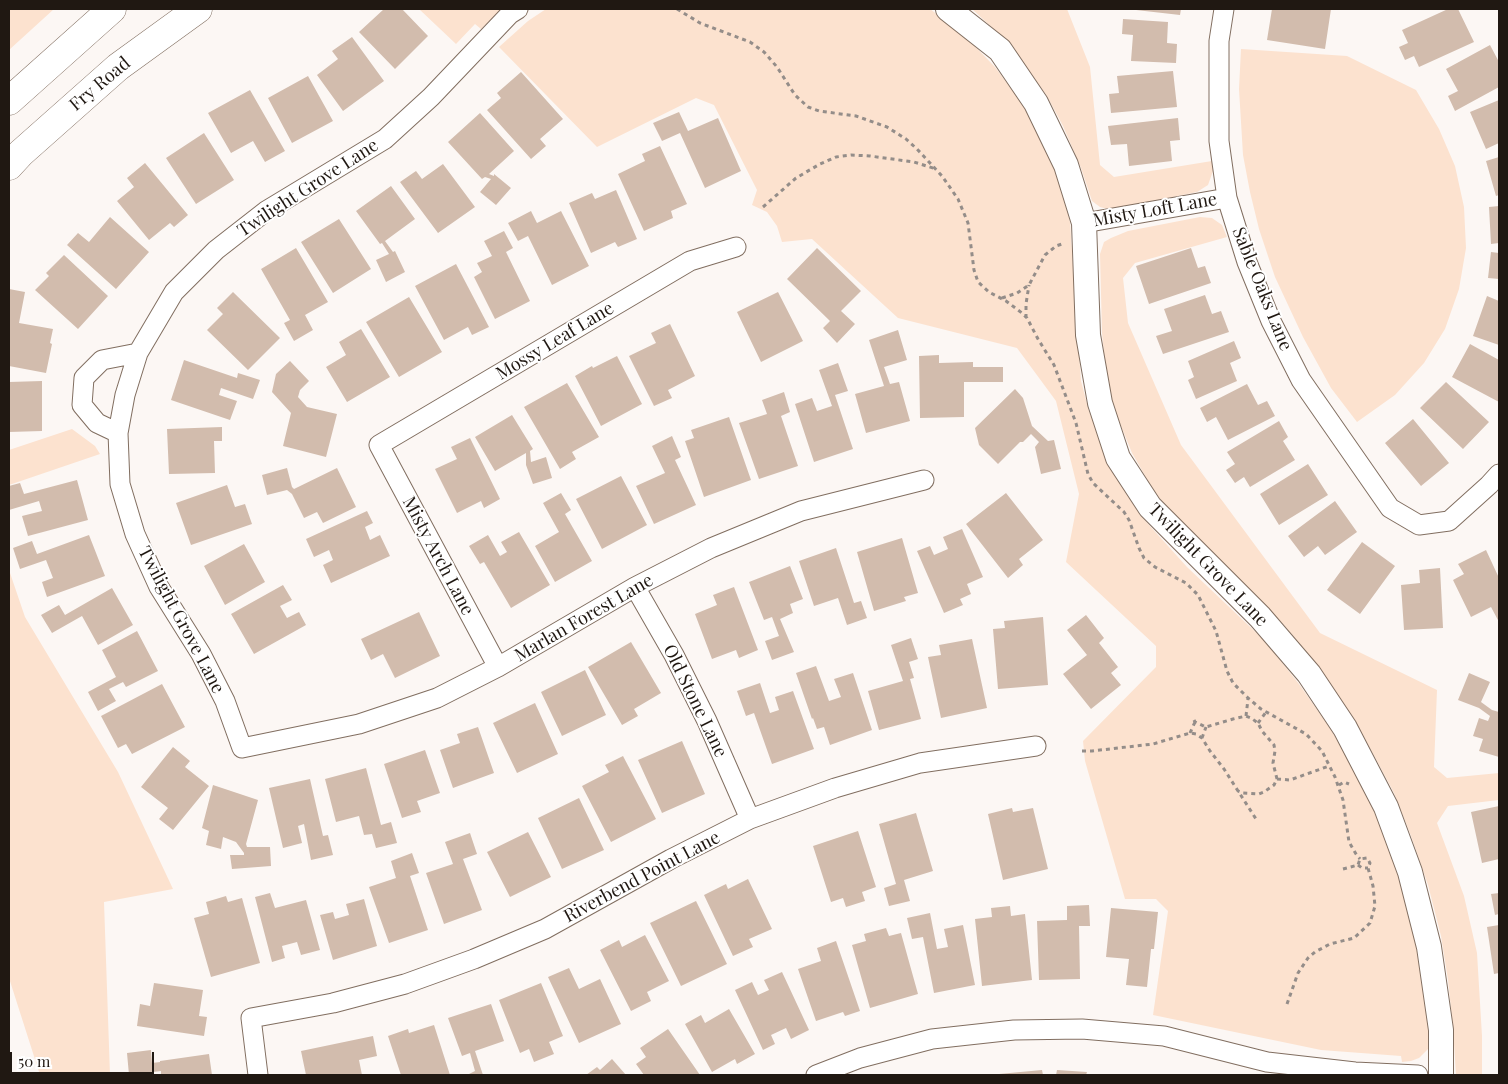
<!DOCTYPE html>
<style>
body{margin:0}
#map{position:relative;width:1508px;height:1084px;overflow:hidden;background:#fcf7f4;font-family:"Playfair Display",serif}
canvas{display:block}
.frame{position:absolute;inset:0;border:10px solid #201812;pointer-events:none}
.scale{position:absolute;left:10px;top:1052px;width:144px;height:22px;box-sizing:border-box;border:2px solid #201812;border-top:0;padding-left:6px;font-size:15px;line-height:18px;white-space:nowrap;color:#201812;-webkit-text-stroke:4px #fff;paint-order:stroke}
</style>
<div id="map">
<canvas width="1508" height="1084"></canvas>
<div class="frame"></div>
<div class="scale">50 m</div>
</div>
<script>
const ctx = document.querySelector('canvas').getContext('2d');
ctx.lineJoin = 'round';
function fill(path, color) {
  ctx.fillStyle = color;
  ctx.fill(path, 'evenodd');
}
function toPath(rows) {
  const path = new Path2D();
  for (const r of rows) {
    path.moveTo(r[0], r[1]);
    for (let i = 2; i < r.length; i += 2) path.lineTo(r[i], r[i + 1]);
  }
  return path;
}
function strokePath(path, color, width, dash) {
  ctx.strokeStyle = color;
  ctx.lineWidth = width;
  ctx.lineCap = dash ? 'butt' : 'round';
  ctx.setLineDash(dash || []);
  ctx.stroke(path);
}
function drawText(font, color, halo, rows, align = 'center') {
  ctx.font = font + ' "Playfair Display",serif';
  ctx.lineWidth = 4;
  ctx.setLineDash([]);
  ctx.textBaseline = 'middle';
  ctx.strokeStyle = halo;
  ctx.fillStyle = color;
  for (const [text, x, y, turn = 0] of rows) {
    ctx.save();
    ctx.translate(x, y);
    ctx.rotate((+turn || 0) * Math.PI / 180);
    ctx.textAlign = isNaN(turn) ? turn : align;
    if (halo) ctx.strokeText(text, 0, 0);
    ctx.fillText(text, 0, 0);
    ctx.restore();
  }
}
const green = toPath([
 [9,9,54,9,9,50],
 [419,9,502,9,481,29,475,24,456,44],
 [546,9,930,9,963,34,995,67,1021,102,1043,138,1059,177,1070,222,1081,381,1089,411,1104,451,1121,484,1140,515,1187,567,1265,641,1299,684,1330,728,1357,774,1383,831,1402,886,1416,936,1425,990,1429,1036,1428,1049,1419,1058,1411,1061,1402,1062,1401,1056,1321,1050,1153,1015,1168,911,1156,899,1125,899,1085,761,1083,741,1156,667,1156,646,1066,562,1079,494,1056,401,1017,348,898,318,812,239,782,242,777,226,767,212,752,205,757,190,714,105,696,98,597,147,499,47,528,21],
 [972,9,1067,9,1090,67,1100,165,1114,177,1212,161,1213,171,1208,185,1197,192,1111,210,1100,207,1092,201,1081,168,1063,126,1047,96,1026,67,1000,35],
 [1241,49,1347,56,1416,90,1439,129,1455,166,1464,207,1466,248,1459,289,1445,329,1424,363,1395,395,1357,422,1331,388,1303,337,1275,277,1259,229,1250,192,1243,155,1239,89],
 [1200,217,1212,218,1222,225,1227,237,1135,263,1123,278,1128,323,1181,445,1320,633,1437,690,1434,767,1447,778,1499,773,1499,800,1448,806,1437,823,1464,896,1477,953,1482,1036,1482,1075,1456,1075,1453,1028,1448,980,1441,936,1428,885,1411,836,1394,793,1371,750,1347,709,1317,666,1284,625,1170,513,1151,486,1132,453,1114,409,1106,374,1102,333,1100,254,1104,242,1111,238,1128,231],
 [72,429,95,446,100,454,9,485,9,450],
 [9,570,25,617,118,772,173,889,104,902,110,1075,40,1075,9,978]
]);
const building = toPath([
 [384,9,402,9,428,36,395,69,359,32],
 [1136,9,1181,9,1180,15,1136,10],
 [1272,9,1331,9,1325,49,1267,40],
 [1448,9,1458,9,1474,42,1419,67,1414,56,1405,60,1399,47,1408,43,1402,30],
 [1123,19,1168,22,1167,43,1177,44,1176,63,1131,61,1133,35,1122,34],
 [352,37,384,81,343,111,317,75,338,59,332,51],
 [1490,45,1499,62,1499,87,1455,111,1448,96,1458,91,1446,69],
 [1173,71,1177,107,1111,113,1109,94,1119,93,1117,76],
 [521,72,563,119,540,139,546,146,531,159,487,110,501,98,497,93],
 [308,76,333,121,292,143,268,98],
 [250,90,285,151,265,162,253,141,231,153,208,113],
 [1499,100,1499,143,1486,149,1470,112],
 [679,112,688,131,718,118,741,171,705,188,680,133,662,141,653,123],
 [480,113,514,151,489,174,494,176,494,174,511,188,496,205,480,192,491,179,485,177,482,179,448,142],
 [1178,118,1180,140,1170,141,1172,161,1129,166,1127,144,1111,145,1108,126],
 [204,133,234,180,196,204,166,158],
 [660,146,687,204,671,211,673,218,644,231,618,174,645,161,642,154],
 [1499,157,1499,195,1496,196,1486,161],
 [145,163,188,215,174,227,170,223,149,240,117,201,134,187,127,178],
 [443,164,475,207,438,233,400,182,416,171,422,179],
 [391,186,415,219,385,241,393,252,395,251,405,272,386,282,376,260,389,254,382,243,380,244,356,211],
 [616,190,637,239,618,247,615,242,591,253,569,203,592,193,595,199],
 [1499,206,1499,243,1491,244,1489,207],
 [531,211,537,223,561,211,589,266,552,285,528,236,518,241,508,223],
 [110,217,149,252,116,289,67,245,78,233,89,242],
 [339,219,371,269,333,293,301,242],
 [504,231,513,248,506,252,530,301,495,319,474,277,482,272,477,263,492,256,484,241],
 [296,248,328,302,305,315,313,330,294,341,284,323,290,320,261,269],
 [817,248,861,291,841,311,855,324,837,343,823,328,830,321,787,279],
 [1191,248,1198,268,1205,266,1211,283,1149,304,1136,266],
 [1491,252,1499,253,1499,279,1488,278],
 [64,255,108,296,78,329,35,290,49,276,46,273],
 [456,264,489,327,472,335,468,327,444,340,415,286],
 [9,289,25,292,19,323,53,329,50,343,52,344,46,373,9,366,10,349,9,349,10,317,9,316],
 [233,292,280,338,248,370,207,330,223,314,217,308],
 [778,292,803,341,761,362,737,312],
 [1205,295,1212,314,1221,311,1229,332,1163,354,1156,336,1172,331,1164,309],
 [1487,296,1499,301,1499,345,1473,336],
 [409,297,442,352,399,377,366,322],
 [670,324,695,376,668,390,672,398,654,406,629,356,656,343,651,333],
 [361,329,390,377,347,402,326,367,346,355,339,342],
 [898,330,907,360,884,367,890,384,899,382,910,421,866,433,855,394,884,386,869,340],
 [1234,341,1241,358,1230,363,1237,381,1196,399,1188,380,1194,377,1188,361],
 [1470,344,1499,360,1499,402,1452,377],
 [939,355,939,363,973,362,973,367,1003,367,1003,382,964,382,964,417,920,418,919,356],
 [617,356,642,404,601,426,575,376,592,366,593,368],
 [184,360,237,378,238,373,260,380,253,399,221,388,219,395,237,401,230,420,171,400],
 [290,361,309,381,300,390,298,397,307,407,337,414,326,457,283,446,291,413,272,392,276,374],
 [838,363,848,391,835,395,853,449,814,462,795,404,812,398,817,411,832,406,819,370],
 [42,381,42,431,9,432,9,382],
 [1446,382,1489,422,1463,449,1420,408],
 [567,383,599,437,572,452,576,459,560,469,524,407],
 [1247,384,1258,405,1267,401,1275,416,1228,440,1216,417,1207,422,1200,408],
 [1015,389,1023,398,1032,426,1048,441,1054,440,1061,469,1041,474,1035,447,1039,442,1031,434,1023,442,1020,442,998,464,979,445,975,428],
 [784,392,790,412,781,416,798,466,759,479,739,423,767,414,762,400],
 [512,415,533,449,530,451,531,462,546,457,552,478,533,484,526,465,526,453,495,471,475,437],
 [729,417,751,480,704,497,685,441,694,438,691,430],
 [1413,419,1449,463,1421,486,1385,443],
 [1279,421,1288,437,1283,441,1295,460,1250,487,1244,477,1235,483,1226,470,1235,464,1227,452],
 [222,427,222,441,214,441,215,473,169,474,167,429],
 [672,436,681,457,675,460,696,505,654,524,636,486,665,473,652,446],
 [470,438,500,499,484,508,481,501,457,513,435,469,457,459,451,447],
 [1308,464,1328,495,1279,525,1260,494],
 [287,468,292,487,294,489,337,468,356,507,323,523,317,512,304,518,292,494,287,490,267,495,262,475],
 [621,476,647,525,602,549,576,499],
 [77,480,88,520,28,536,22,516,42,511,39,501,9,510,9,486,20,483,24,494],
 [227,485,235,507,245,504,252,524,191,545,176,503],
 [561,493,571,510,565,514,592,561,555,582,535,546,559,532,543,503],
 [1006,493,1043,540,1019,559,1023,565,1008,578,966,524],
 [1335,501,1357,532,1325,555,1318,546,1304,557,1288,536],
 [367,511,373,523,365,527,370,540,380,535,390,556,331,583,323,565,333,560,329,550,314,557,306,539],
 [962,529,983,577,967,584,971,594,960,599,963,605,944,613,917,551,930,546,934,555,948,549,943,537],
 [519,532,550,585,511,608,484,562,480,564,469,546,488,535,500,556,507,552,501,542],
 [89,535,105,576,47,597,42,582,53,578,46,560,20,569,13,548,32,541,37,554],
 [902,538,918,593,904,597,906,601,874,611,857,552],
 [1362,542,1395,566,1360,614,1327,590],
 [244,544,265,582,225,605,204,566],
 [836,548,854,603,861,601,867,618,847,625,838,598,814,606,799,561],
 [1486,550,1499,578,1499,622,1491,607,1471,617,1453,580,1464,574,1458,564],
 [790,566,803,599,790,604,793,613,780,619,794,652,772,660,765,641,779,636,772,617,764,620,749,582],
 [1440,568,1443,628,1404,630,1401,585,1420,583,1419,570],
 [283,585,292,600,280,606,287,618,299,612,306,625,254,654,231,614],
 [734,587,758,650,739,658,736,650,712,659,695,614,717,605,713,595],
 [112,588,133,625,98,645,82,616,52,633,41,615,59,605,65,615],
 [419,612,440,656,395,678,383,654,371,660,361,639],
 [1086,615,1104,638,1099,643,1118,667,1111,673,1121,685,1091,709,1063,674,1087,655,1067,630],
 [1043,617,1048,685,998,689,993,629,1005,628,1004,621],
 [137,631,158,671,126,687,123,682,109,689,116,701,98,711,88,692,116,677,102,650],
 [911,638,918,659,909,662,914,678,910,679,921,719,879,730,868,691,903,681,891,645],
 [972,639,987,708,941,718,928,657,941,655,939,645],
 [631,642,661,693,634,709,638,716,622,725,588,667],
 [816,666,829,701,841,697,834,679,853,673,872,730,830,745,824,727,817,729,813,718,812,719,796,673],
 [585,670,606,715,562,736,541,692],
 [1469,673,1490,682,1481,702,1492,710,1499,712,1499,757,1479,751,1483,739,1473,736,1479,718,1488,721,1490,716,1479,708,1458,700],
 [760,683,770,713,779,710,775,697,793,691,814,749,772,764,754,713,746,716,737,691],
 [162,684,185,727,132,754,126,744,118,748,101,716],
 [535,703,558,754,517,773,493,723],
 [478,727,494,773,453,788,440,750,460,743,457,734],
 [682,741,705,794,662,813,638,760],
 [173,747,190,761,185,767,209,786,173,830,159,819,168,808,141,787],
 [425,750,440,793,417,801,421,812,402,818,384,764],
 [623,756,656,819,611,842,582,786,609,772,605,765],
 [366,768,381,825,391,822,397,843,376,848,372,834,364,835,359,816,336,822,325,779],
 [310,779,323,836,328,835,333,855,311,860,304,824,298,826,302,843,283,848,269,788],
 [213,785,258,800,246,844,247,847,270,847,271,866,232,869,230,855,244,855,244,853,236,842,223,837,221,849,206,845,209,831,202,828],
 [579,798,604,850,562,869,538,818],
 [1499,806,1499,859,1482,863,1471,812],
 [1012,808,1013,812,1033,808,1048,869,1003,880,988,814],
 [916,813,933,871,904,880,910,901,889,906,884,888,896,884,879,824],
 [858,831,876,887,862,892,865,901,846,907,843,898,831,902,813,846],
 [528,832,551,877,510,897,487,852],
 [470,833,477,854,463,859,482,910,444,924,426,873,453,864,445,842],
 [412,853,419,873,410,876,428,930,389,943,369,887,396,878,391,861],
 [748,879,772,929,749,939,753,947,733,956,704,895,726,884,728,889],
 [270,893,275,908,306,900,320,950,301,955,297,942,282,946,285,958,272,962,255,897],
 [1499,893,1499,914,1495,915,1491,894],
 [226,896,228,902,242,898,260,963,211,977,194,918,209,914,206,902],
 [364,899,377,946,333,960,320,915,333,912,335,919,349,915,346,904],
 [696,901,727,964,681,986,650,923],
 [1089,905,1090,926,1079,926,1080,979,1039,980,1037,921,1067,920,1067,906],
 [1010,906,1011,916,1025,914,1032,980,982,986,975,919,992,917,991,908],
 [1111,908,1158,912,1154,949,1151,949,1147,987,1126,985,1129,959,1106,957],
 [930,913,937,949,948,947,944,929,963,925,975,985,934,993,923,937,912,939,907,918],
 [1499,925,1499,973,1494,974,1487,927],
 [886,928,889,936,901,933,918,994,870,1008,852,945,866,941,864,934],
 [645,935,669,981,647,992,651,1001,631,1011,600,950,619,940,622,947],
 [836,941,860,1011,845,1016,843,1012,816,1021,798,969,821,961,817,948],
 [569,968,579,989,600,979,621,1024,579,1043,548,977],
 [782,972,809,1030,791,1039,786,1028,771,1035,775,1044,763,1050,735,990,752,982,758,995,769,990,764,980],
 [154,983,203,990,199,1016,207,1017,204,1036,137,1026,140,1004,150,1006],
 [541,983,563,1036,549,1042,554,1054,534,1062,529,1049,520,1053,499,1000],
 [491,1004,504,1041,475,1051,483,1075,467,1075,475,1071,470,1053,462,1056,448,1018],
 [729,1009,755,1054,737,1064,735,1059,712,1072,685,1024,701,1015,705,1023],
 [434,1025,450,1075,401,1075,388,1036,408,1029,409,1033],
 [668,1029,700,1075,644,1075,636,1064,646,1057,640,1048],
 [373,1036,377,1056,359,1060,362,1075,306,1075,301,1051],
 [151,1050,152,1063,160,1062,160,1061,209,1054,212,1075,161,1075,161,1071,129,1075,127,1053],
 [612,1059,626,1075,586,1075,597,1067,600,1070],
 [1042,1070,1043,1075,1000,1075,999,1074],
 [1057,1070,1087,1072,1086,1075,1056,1075]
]);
const path = toPath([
 [677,9,700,23,750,42,764,52,777,67,795,95,808,107,819,111,856,116,887,127,906,139,917,149,942,176,958,199,968,223,974,270,978,282,989,292,1006,301,1022,313,1027,318,1038,339,1054,365,1076,423,1088,474,1093,483,1124,512,1129,520,1139,548,1144,558,1155,567,1186,583,1198,595,1216,631,1227,671,1233,683,1248,698,1261,709,1306,734,1322,751,1335,777,1343,800,1349,842,1356,854,1360,859],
 [763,207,796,178,820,164,836,157,851,155,870,156,914,162,936,169],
 [1002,298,1017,293,1029,285,1045,255,1056,246,1065,243],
 [1026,318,1026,304,1029,285],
 [1246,716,1248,699],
 [1194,720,1195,722,1206,727,1233,719,1246,716,1251,718,1258,723,1262,731,1274,745,1275,751,1273,763,1277,779,1274,785,1264,792,1259,794,1243,793,1238,791],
 [1258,723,1266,712],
 [1190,733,1195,722],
 [1202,738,1206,727],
 [1082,751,1092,751,1153,744,1190,733,1196,734,1202,738,1210,751,1224,769,1256,819],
 [1277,779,1290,780,1329,766],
 [1339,785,1344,782,1349,784],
 [1358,865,1362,868,1368,868],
 [1343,869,1358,865,1360,859],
 [1287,1004,1298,973,1308,958,1315,952,1330,944,1354,938,1370,923,1375,906,1373,886,1368,868,1370,863,1367,858,1360,859]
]);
const minor = toPath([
 [518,9,510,14,431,97,385,139,266,211,216,250,174,292,138,353,125,395,118,433,120,484,135,534,159,587,201,654,225,701,242,748,359,724,437,698,498,667,635,587,711,548,801,511,924,480],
 [1224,9,1219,41,1219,141,1227,198,1247,262,1271,321,1301,380,1390,508,1419,525,1449,521,1489,485,1499,474],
 [1084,223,1227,198],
 [118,433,97,423,82,405,84,378,102,360,138,353],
 [635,587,674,655,707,721,750,819],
 [498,667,379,445,690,261,736,247],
 [258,1075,251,1018,333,1003,405,984,474,959,545,929,671,859,750,819,835,788,920,763,1036,746],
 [816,1075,860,1058,932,1039,1014,1030,1082,1029,1164,1036,1267,1062,1355,1072,1418,1075]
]);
const tertiary = toPath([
 [948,9,1000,50,1036,103,1066,165,1084,223,1088,335,1100,403,1118,458,1150,507,1260,617,1309,674,1345,728,1386,807,1410,872,1429,947,1441,1030,1441,1075]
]);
const secondary = toPath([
 [9,101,112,9],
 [9,166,21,153,118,67,198,9]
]);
const streetNames = [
 ["Fry Road",100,84,-40],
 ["Twilight Grove Lane",308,188,-33],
 ["Misty Loft Lane",1155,210,-10],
 ["Sable Oaks Lane",1262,289,68],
 ["Mossy Leaf Lane",555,341,-31],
 ["Misty Arch Lane",438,556,62],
 ["Twilight Grove Lane",1208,565,46],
 ["Marlan Forest Lane",584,618,-30],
 ["Twilight Grove Lane",181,620,62],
 ["Old Stone Lane",695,701,64],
 ["Riverbend Point Lane",642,877,-28]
];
fill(green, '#fce2cf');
fill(building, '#d2bcad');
strokePath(minor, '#816e60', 21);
strokePath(tertiary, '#816e60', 26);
strokePath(secondary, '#816e60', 29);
strokePath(path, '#948d89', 3, [4, 4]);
strokePath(minor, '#fff', 19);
strokePath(tertiary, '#fff', 24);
strokePath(secondary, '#fff', 28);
drawText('18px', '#201812', '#fff', streetNames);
</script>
